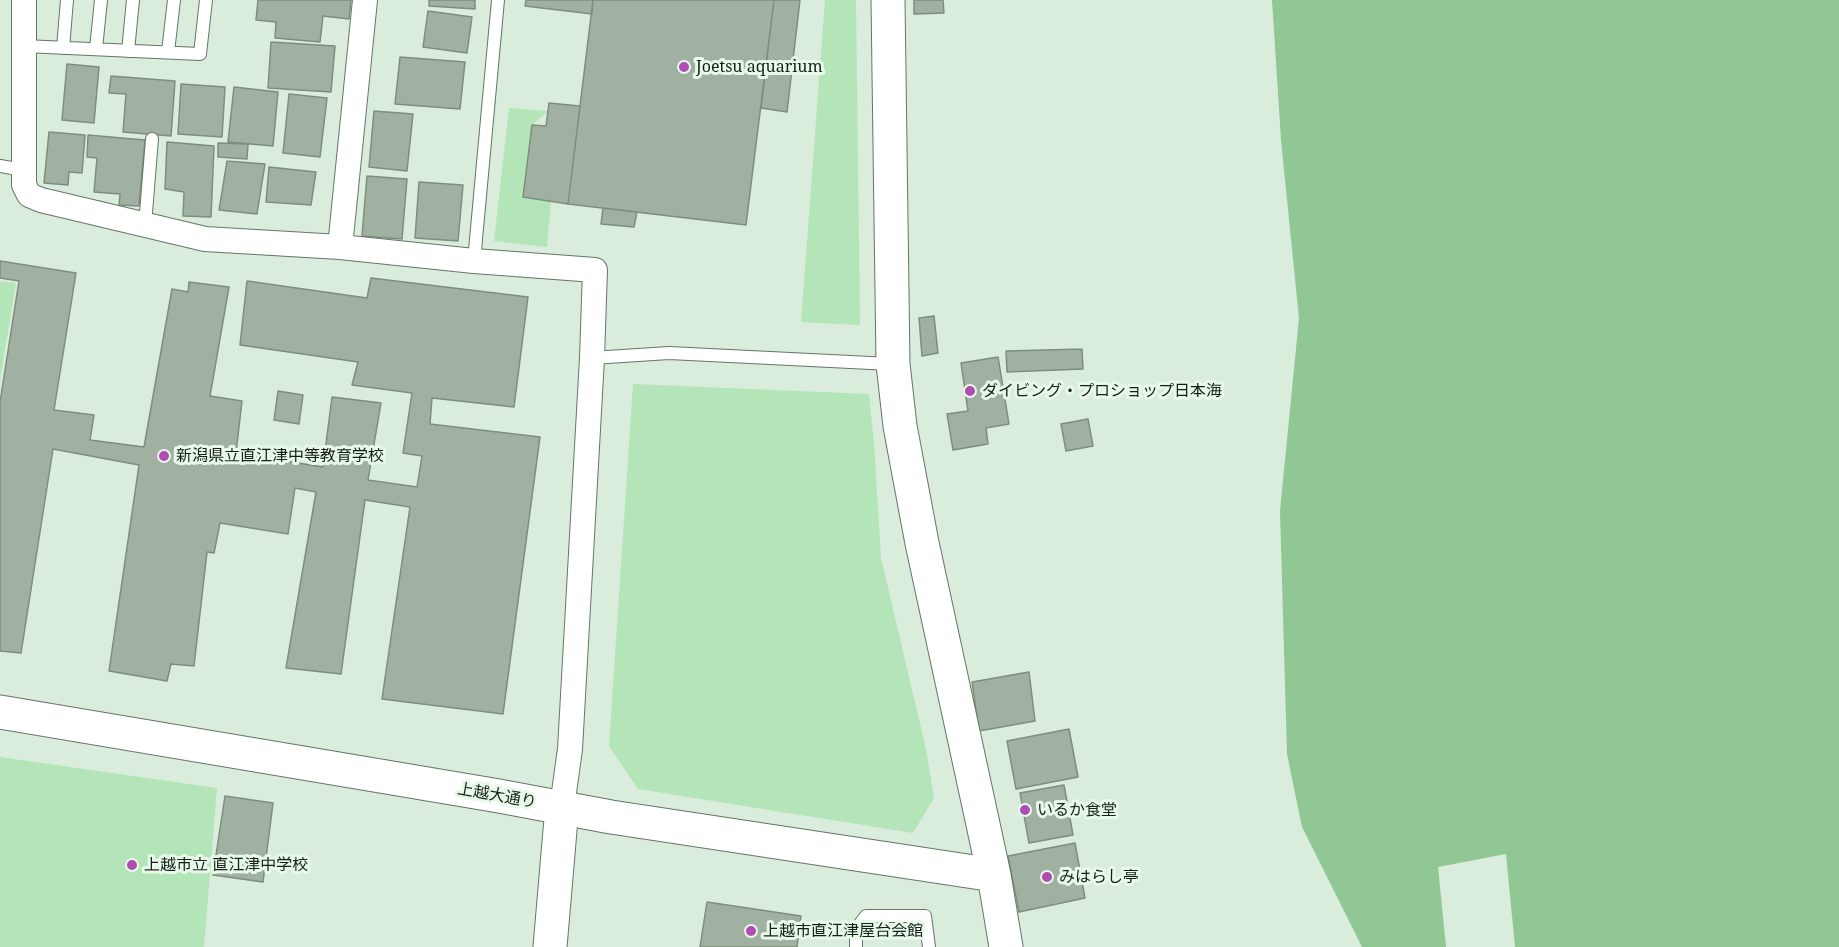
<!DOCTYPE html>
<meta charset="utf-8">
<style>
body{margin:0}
canvas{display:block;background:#daecdb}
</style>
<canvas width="1839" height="947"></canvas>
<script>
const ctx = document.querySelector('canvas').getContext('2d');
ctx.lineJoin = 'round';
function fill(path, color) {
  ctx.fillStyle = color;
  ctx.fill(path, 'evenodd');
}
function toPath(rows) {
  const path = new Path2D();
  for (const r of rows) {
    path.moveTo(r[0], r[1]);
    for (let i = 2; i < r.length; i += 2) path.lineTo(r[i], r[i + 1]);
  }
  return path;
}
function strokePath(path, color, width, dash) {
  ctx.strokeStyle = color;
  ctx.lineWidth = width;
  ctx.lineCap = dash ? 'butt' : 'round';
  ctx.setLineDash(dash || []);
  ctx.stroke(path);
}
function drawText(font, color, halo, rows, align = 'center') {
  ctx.font = font + ' "Noto Serif","Noto Sans JP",serif';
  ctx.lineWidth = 6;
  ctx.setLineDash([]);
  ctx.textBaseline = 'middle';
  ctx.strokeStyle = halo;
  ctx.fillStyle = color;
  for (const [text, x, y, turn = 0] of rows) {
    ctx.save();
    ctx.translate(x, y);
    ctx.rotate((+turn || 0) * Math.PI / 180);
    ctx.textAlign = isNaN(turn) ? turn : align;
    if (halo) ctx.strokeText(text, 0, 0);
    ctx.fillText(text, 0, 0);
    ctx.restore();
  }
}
const green = toPath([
 [825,0,856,0,860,325,801,322],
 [509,108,548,111,532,125,523,196,551,201,547,247,494,241],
 [0,281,16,283,0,381],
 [633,384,869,394,874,444,881,558,926,749,934,798,913,833,638,789,609,746],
 [0,757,217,788,204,947,0,947]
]);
const water = toPath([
 [1272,0,1839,0,1839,947,1362,947,1302,827,1287,754,1280,511,1299,318,1281,140]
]);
const pier = toPath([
 [1506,854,1515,947,1446,947,1438,867]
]);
const building = toPath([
 [258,0,351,0,349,19,323,16,320,42,275,38,276,22,256,20,258,0],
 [429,0,475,0,475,9,429,6,429,0],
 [526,0,593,0,592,14,525,6,526,0],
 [593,0,774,0,746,225,568,204,593,0],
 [774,0,800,0,787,112,761,108,774,0],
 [914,0,943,0,944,13,914,14,914,0],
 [428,11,472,17,467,53,423,47,428,11],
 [271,42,335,46,331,92,268,88,271,42],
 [400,57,465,62,460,109,395,104,400,57],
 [67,64,99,67,94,123,62,120,67,64],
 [111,76,175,81,171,136,123,132,126,94,109,93,111,76],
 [181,84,225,87,222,137,178,134,181,84],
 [234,87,278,92,273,146,228,142,234,87],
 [289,94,327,98,320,157,283,153,289,94],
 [549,103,580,106,568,204,523,197,532,125,546,126,549,103],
 [374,111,413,114,407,171,369,167,374,111],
 [49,132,85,135,82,173,69,172,68,185,44,183,49,132],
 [88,135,145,140,139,206,119,205,120,194,94,192,97,158,87,157,88,135],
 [167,142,214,146,211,217,183,216,184,192,165,189,167,142],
 [218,143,248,144,247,159,218,157,218,143],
 [227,161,265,164,257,214,219,210,227,161],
 [269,167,316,172,311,205,266,202,269,167],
 [367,176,407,179,402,239,362,236,367,176],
 [419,182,463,185,458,241,415,238,419,182],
 [603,208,637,212,634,227,601,224,603,208],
 [0,261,76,273,54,410,94,415,90,440,144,447,172,289,188,292,189,282,229,287,210,396,242,401,236,453,323,467,332,397,381,403,368,480,417,487,422,456,403,453,412,393,352,385,358,362,240,345,247,281,367,298,371,278,528,297,514,407,432,398,430,424,540,437,503,714,382,699,410,507,365,500,341,674,286,668,316,492,295,488,288,534,220,523,214,553,207,552,194,666,171,664,167,681,109,671,139,465,53,449,21,653,0,651,0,402,19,281,0,278,0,261],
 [934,316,938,353,922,356,919,318,934,316],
 [1082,349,1083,369,1007,372,1006,351,1082,349],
 [998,357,1009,424,986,428,988,444,953,450,947,414,968,411,961,363,998,357],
 [278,391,303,395,299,424,274,420,278,391],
 [1088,419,1093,446,1066,451,1061,424,1088,419],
 [1029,672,1035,721,979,731,972,682,1029,672],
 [1069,729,1078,777,1016,789,1007,741,1069,729],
 [1064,785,1073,835,1029,843,1020,793,1064,785],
 [225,796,273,803,263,882,213,875,225,796],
 [1075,843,1085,898,1019,912,1008,856,1075,843],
 [707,902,801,916,797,947,700,947,707,902]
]);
const lane = toPath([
 [24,46,200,54,206,0],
 [63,48,67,0],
 [96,49,101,0],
 [128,51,133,0],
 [168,52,174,0],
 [0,166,23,170],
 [145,225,152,139],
 [474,261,498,0],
 [592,358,669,353,891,364],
 [856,947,856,929,866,916,925,916,929,947]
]);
const street = toPath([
 [24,0,24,185,29,195,41,200,205,239,340,247,474,261,595,270,592,358,570,749,562,807],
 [340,247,365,0]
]);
const secondary = toPath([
 [888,0,893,364,900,426,922,543,994,875,1006,947],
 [0,712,499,796,611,817,994,875],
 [550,947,562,807]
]);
const markers = [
 [684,67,6,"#b04cb2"],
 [970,391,6,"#b04cb2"],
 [164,456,6,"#b04cb2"],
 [1025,810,6,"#b04cb2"],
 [132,865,6,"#b04cb2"],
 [1047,877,6,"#b04cb2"],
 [751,931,6,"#b04cb2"]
];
const poiNames = [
 ["Joetsu aquarium",696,67],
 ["ダイビング・プロショップ日本海",982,391],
 ["新潟県立直江津中等教育学校",176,456],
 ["いるか食堂",1037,810],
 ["上越市立 直江津中学校",144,865],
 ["みはらし亭",1059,877],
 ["上越市直江津屋台会館",763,931]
];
const streetNames = [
 ["上越大通り",497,796,10]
];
fill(green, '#b3e5b8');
fill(water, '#90c795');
fill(pier, '#daecdb');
fill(building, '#a0b1a1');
strokePath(building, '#7d8e7e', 1.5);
strokePath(lane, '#657566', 14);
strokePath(street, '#657566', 26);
strokePath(secondary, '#657566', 35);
strokePath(lane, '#fff', 12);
strokePath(street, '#fff', 24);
strokePath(secondary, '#fff', 33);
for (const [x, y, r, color] of markers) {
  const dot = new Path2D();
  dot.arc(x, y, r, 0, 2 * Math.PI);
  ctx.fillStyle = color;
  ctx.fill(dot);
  strokePath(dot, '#e7f9e8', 2);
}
drawText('16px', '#181f19', '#e7f9e8', poiNames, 'left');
drawText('16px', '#181f19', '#e7f9e8', streetNames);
</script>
